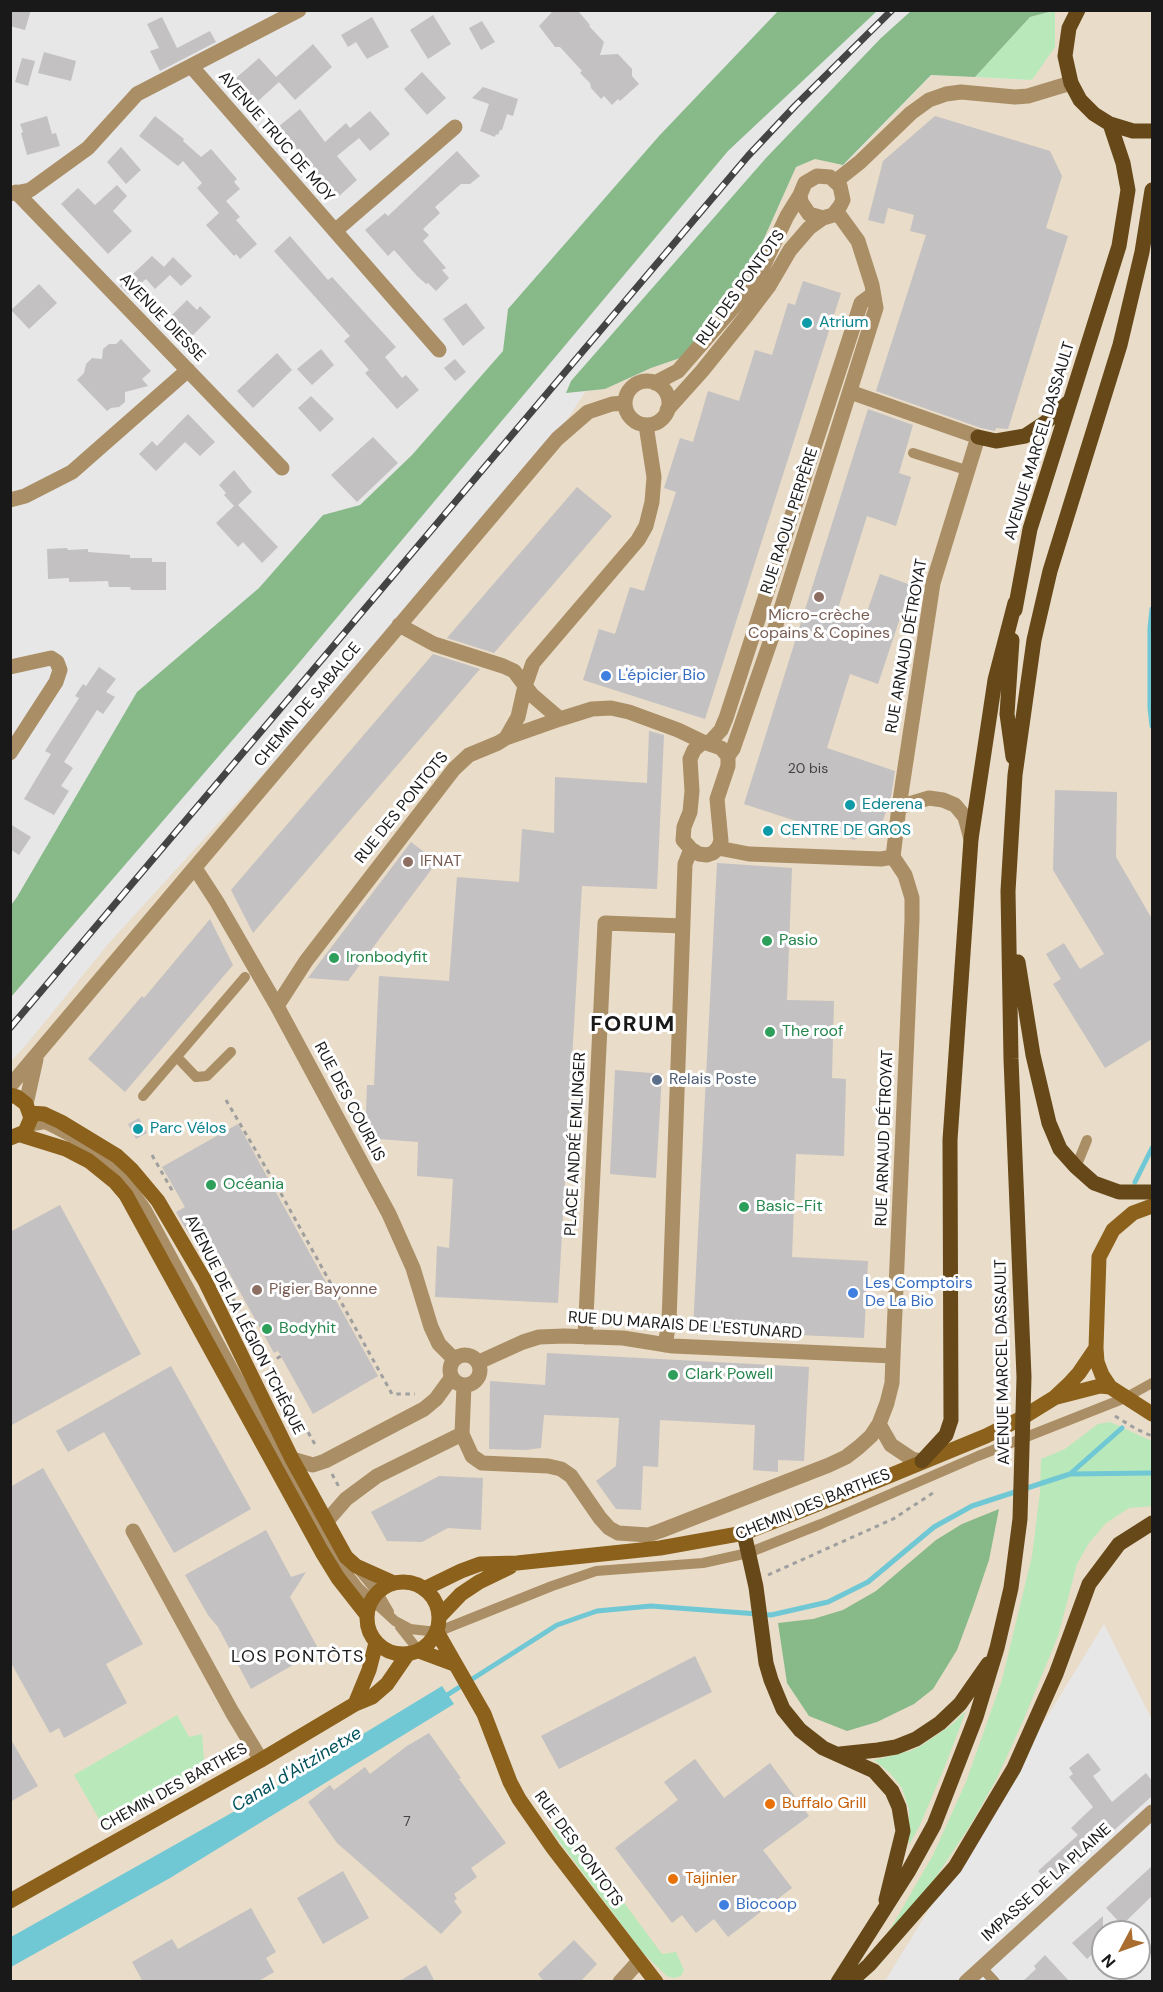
<!DOCTYPE html>
<meta charset="utf-8">
<style>
body{margin:0}
#map{position:relative;width:1163px;height:1992px;overflow:hidden;background:#e7e7e8;font-family:"DM Sans",sans-serif}
canvas{display:block}
.frame{position:absolute;inset:0;border:12px solid #19191a;pointer-events:none}
.north{position:absolute;left:1091px;top:1920px;width:60px;height:60px;box-sizing:border-box;background:#fff;border:2px solid #a3a3a3;border-radius:50%;rotate:229deg;font-size:16px;font-weight:700;line-height:24px;text-align:center;color:#19191a}
.north::after{content:'';display:block;margin:auto;width:21px;height:27px;background:#a96e2f;clip-path:polygon(50% 0,100% 100%,50% 72%,0 100%)}
</style>
<div id="map">
<canvas width="1163" height="1992"></canvas>
<div class="frame"></div>
<div class="north">N</div>
</div>
<script>
const ctx = document.querySelector('canvas').getContext('2d');
ctx.lineJoin = 'round';
function fill(path, color) {
  ctx.fillStyle = color;
  ctx.fill(path, 'evenodd');
}
function toPath(rows) {
  const path = new Path2D();
  for (const r of rows) {
    if (r.length === 3) {
      path.moveTo(r[0] + r[2], r[1]);
      path.arc(r[0], r[1], r[2], 0, 2 * Math.PI);
      continue;
    }
    path.moveTo(r[0], r[1]);
    for (let i = 2; i < r.length; i += 2) path.lineTo(r[i], r[i + 1]);
  }
  return path;
}
function strokePath(path, color, width, dash) {
  ctx.strokeStyle = color;
  ctx.lineWidth = width;
  ctx.lineCap = dash ? 'butt' : 'round';
  ctx.setLineDash(dash || []);
  ctx.stroke(path);
}
function drawText(font, color, halo, rows, align = 'center') {
  ctx.font = font + ' "DM Sans",sans-serif';
  ctx.lineWidth = 6;
  ctx.setLineDash([]);
  ctx.textBaseline = 'middle';
  ctx.strokeStyle = halo;
  ctx.fillStyle = color;
  for (const [text, x, y, turn = 0] of rows) {
    ctx.save();
    ctx.translate(x, y);
    ctx.rotate((+turn || 0) * Math.PI / 180);
    ctx.textAlign = isNaN(turn) ? turn : align;
    if (halo) ctx.strokeText(text, 0, 0);
    ctx.fillText(text, 0, 0);
    ctx.restore();
  }
}
const commercial = toPath([
 [1055,11,1152,11,1152,1720,1104,1624,885,1981,11,1982,11,1061,26,1045,109,943,399,625,547,450,586,391,605,389,651,368,683,357,758,252,796,167,815,159,844,165,932,75,1032,80,1054,47]
]);
const green = toPath([
 [1055,11,1055,47,1032,80,975,77,1030,17],
 [1110,1422,1152,1441,1152,1506,1129,1508,1106,1523,1089,1543,1077,1564,1058,1636,1023,1721,997,1778,971,1824,934,1880,887,1935,933,1855,966,1782,1002,1680,1032,1556,1040,1492,1041,1459,1065,1449,1098,1424],
 [966,1711,945,1766,920,1825,909,1845,909,1809,902,1788,890,1773,874,1760,910,1751,919,1747,950,1726],
 [177,1715,189,1737,202,1734,204,1760,203,1766,199,1770,103,1826,74,1775],
 [555,1821,565,1823,662,1954,676,1952,684,1970,681,1976,674,1978,667,1976,643,1953,553,1833,552,1825]
]);
const forest = toPath([
 [779,10,877,11,728,151,293,670,11,997,11,905,17,897,137,692,259,588,323,515,360,505,412,455,503,351,508,309,659,136],
 [911,11,1053,11,1030,17,975,77,931,75,843,165,815,159,796,167,758,252,683,357,651,368,605,389,566,393,571,381,766,158,881,38],
 [999,1509,989,1560,973,1607,957,1650,933,1689,914,1704,877,1722,847,1731,809,1716,787,1683,778,1623,813,1619,843,1610,876,1591,936,1540,962,1524]
]);
const water = toPath([
 [442,1686,454,1704,170,1878,11,1967,11,1937,251,1802]
]);
const stream = toPath([
 [1152,609,1150,628,1150,708,1152,726],
 [1135,1182,1152,1148],
 [1070,1474,1152,1473],
 [444,1697,557,1625,597,1611,651,1606,771,1615,828,1602,868,1582,934,1527,972,1506,1070,1474,1122,1428]
]);
const building = toPath([
 [10,10,31,10,25,30,10,26],
 [571,10,579,12,590,25,589,26,604,42,600,55,618,54,632,69,632,76,639,84,620,101,618,99,612,105,604,96,601,99,591,88,590,83,580,73,582,71,560,47,555,47,539,26,552,12],
 [433,15,451,44,428,59,410,30],
 [162,17,177,48,210,31,216,42,160,71,150,51,159,48,147,24],
 [372,17,389,47,367,59,356,42,348,47,341,35],
 [482,21,495,42,481,50,469,28],
 [313,44,332,67,295,100,279,82,257,102,236,78,259,58,276,77],
 [44,52,76,61,71,81,38,73],
 [22,58,35,61,28,86,15,82],
 [422,72,446,98,427,115,404,89],
 [483,87,518,99,513,116,507,114,502,130,500,130,498,135,496,134,495,137,480,131,489,104,472,98],
 [300,109,325,142,346,123,350,128,370,111,390,134,370,151,359,138,337,156,357,180,338,197,278,127],
 [47,116,52,134,56,133,60,146,27,155,21,133,23,132,20,124],
 [155,116,184,139,183,141,201,157,211,149,237,179,234,182,240,189,226,201,240,217,236,220,257,244,240,259,236,254,234,256,206,225,219,213,197,188,202,183,183,161,178,166,139,136],
 [935,116,1050,151,1062,176,1046,228,1068,236,1008,429,996,428,995,431,981,428,876,391,926,235,910,231,914,215,888,208,884,224,868,220,883,161],
 [121,147,141,170,126,184,107,162],
 [457,151,480,176,470,184,461,184,435,207,440,213,423,229,429,235,423,241,446,268,442,270,449,278,436,291,428,283,426,284,417,276,394,250,388,256,365,230,385,213,388,216],
 [117,185,127,196,113,211,132,231,108,254,61,204,78,188,95,205],
 [290,236,328,280,332,277,396,347,385,357,402,378,406,375,419,390,397,409,365,373,369,370,344,341,350,336,274,251],
 [152,256,164,267,173,257,192,276,181,286,170,275,155,289,146,279,128,294,120,286],
 [803,281,841,293,705,719,583,680,599,629,615,634,630,587,644,591,676,492,664,488,680,438,693,442,708,391,739,401,755,350,772,355,788,303,795,305],
 [39,284,57,303,29,329,11,310],
 [187,300,197,310,200,306,211,317,188,340,168,319],
 [466,303,485,328,463,346,443,319],
 [121,339,151,371,142,379,148,386,125,392,125,402,119,407,111,408,107,411,77,380,84,373,86,364,92,358,102,359,103,349,109,344,116,344],
 [321,349,334,365,312,385,297,369],
 [277,353,292,370,253,408,237,391],
 [455,359,466,372,455,381,444,368],
 [311,396,334,419,320,432,298,408],
 [868,409,913,425,899,473,911,477,896,526,867,516,836,615,863,624,880,574,911,585,878,684,850,674,827,748,895,771,891,797,881,826,854,840,744,804],
 [188,414,215,442,200,456,185,442,156,471,139,454,152,441,157,446],
 [373,437,398,463,357,502,331,475],
 [234,470,252,492,238,505,278,547,262,563,243,542,238,547,216,523,234,506,224,495,226,493,219,485],
 [577,487,612,516,494,653,447,638],
 [67,548,68,550,88,549,88,552,130,555,130,558,152,558,152,562,166,562,166,590,131,590,130,587,109,587,108,581,69,582,69,578,48,579,47,549],
 [433,654,480,669,253,933,231,890],
 [99,667,116,679,106,692,115,697,103,714,97,710,64,762,73,768,61,786,69,791,54,815,24,799,51,754,45,751,79,698,75,696,83,684,86,686],
 [649,731,664,735,657,889,582,886,558,1303,435,1297,437,1246,449,1248,453,1179,417,1176,418,1142,365,1138,367,1085,374,1085,379,976,449,981,457,877,519,882,522,829,554,833,555,777,647,783],
 [1055,790,1117,792,1116,857,1152,919,1152,1039,1105,1068,1053,984,1061,979,1046,954,1064,943,1080,969,1104,954,1053,870],
 [10,824,31,837,19,855,10,849],
 [411,842,437,862,359,966,348,981,308,978],
 [717,863,792,868,787,1000,834,1001,832,1078,846,1079,844,1156,796,1154,792,1257,868,1261,864,1338,693,1330],
 [210,919,233,965,125,1092,88,1059,142,996,144,998],
 [615,1070,662,1074,656,1178,610,1174],
 [139,1118,147,1133,136,1139,128,1124],
 [238,1124,378,1376,313,1414,278,1351,274,1353,203,1226,189,1234,176,1212,185,1207,162,1167],
 [60,1205,141,1354,10,1426,10,1232],
 [547,1353,809,1367,804,1461,778,1460,778,1472,753,1470,755,1425,660,1420,658,1467,643,1466,641,1510,616,1509,596,1481,616,1466,619,1418,544,1415,541,1448,526,1450,489,1449,490,1381,545,1385],
 [171,1366,251,1509,174,1553,104,1432,68,1452,56,1431],
 [43,1468,143,1644,106,1664,127,1703,64,1738,59,1728,50,1733,10,1661,10,1487],
 [439,1476,483,1478,481,1530,448,1528,422,1542,387,1541,371,1512],
 [266,1530,291,1577,306,1572,290,1597,319,1650,251,1689,218,1627,208,1615,185,1575],
 [695,1656,712,1692,559,1769,541,1736],
 [429,1733,461,1778,459,1779,506,1843,471,1868,477,1877,454,1894,457,1899,454,1901,462,1912,441,1934,337,1843,308,1802,330,1785,334,1790,365,1767,370,1774,407,1746],
 [10,1738,38,1786,10,1802],
 [1088,1753,1101,1770,1093,1776,1112,1802,1146,1773,1152,1781,1152,1796,1052,1886,1038,1871,1078,1835,1071,1828,1093,1807,1069,1777,1073,1774,1069,1768],
 [695,1759,724,1798,770,1763,809,1816,763,1850,792,1888,728,1937,714,1919,696,1933,682,1915,672,1923,615,1848,678,1800,664,1782],
 [1152,1866,1152,1896,1122,1925,1106,1908],
 [343,1871,369,1918,323,1944,297,1898],
 [251,1908,276,1952,266,1958,274,1972,257,1982,143,1982,132,1962,172,1939,178,1949],
 [1103,1916,1103,1944,1087,1959,1072,1943],
 [574,1940,597,1964,580,1982,544,1982,538,1974],
 [1045,1955,1070,1982,1022,1982,1036,1969,1034,1966],
 [426,1965,435,1982,398,1982]
]);
const path = toPath([
 [226,1100,279,1190,392,1394,415,1394],
 [152,1155,173,1192],
 [198,1235,206,1231],
 [233,1299,317,1448],
 [269,1363,281,1356],
 [1115,1416,1136,1429,1152,1436],
 [332,1474,339,1487],
 [768,1575,893,1519,936,1491]
]);
const lane = toPath([
 [913,453,966,470],
 [177,1057,196,1077,207,1076,231,1052],
 [143,1096,245,977],
 [28,1127,45,1124,57,1130,87,1146,111,1164,125,1178,146,1208,336,1558,359,1588,395,1621,410,1629,437,1632,552,1586,596,1571,703,1563,748,1553,821,1524,978,1456,1125,1398,1152,1383],
 [1076,1167,1087,1140],
 [358,1569,378,1593,389,1612],
 [400,1627,419,1651],
 [981,1967,995,1982]
]);
const street = toPath([
 [191,66,439,350],
 [836,181,860,162,911,113,929,100,946,94,961,92,1015,97,1028,96,1071,83],
 [16,192,282,468],
 [10,194,30,190,88,148,137,94,299,10],
 [335,231,455,127],
 [647,403,22],
 [655,383,678,371,746,293,759,275,787,216,800,195],
 [667,410,702,371,747,315,769,286,790,250,809,228,823,218,833,215,840,206,843,200,840,186,830,177,817,176,805,183,800,195,801,202,809,214,823,218],
 [10,500,25,496,72,472,188,370],
 [399,625,434,644,503,666,514,671,532,695,560,719,592,709,611,708,629,712,678,730,703,742],
 [10,667,51,658,57,662,60,670,56,682,10,753],
 [506,738,560,719],
 [703,742,721,748,728,756,728,766,717,799,721,841,718,848,713,853,707,855,699,854,691,849,683,840,684,827,690,812,692,791,690,759,694,750,703,742],
 [709,743,721,730,726,718,861,303,873,294],
 [728,756,733,749,775,628,876,308,872,285,858,241,837,212],
 [899,807,929,798,943,800,955,805,965,817,971,839],
 [718,848,749,854,881,859,893,857],
 [195,868,217,902,277,1006,389,1214,413,1268,431,1327,439,1344,454,1359],
 [277,1006,306,961,454,769,469,755,498,743,506,738,518,717,525,686,533,663,638,540,646,526,652,502,654,477,646,425],
 [10,1086,557,439,588,412,612,404,625,403],
 [26,1104,36,1059],
 [585,1337,605,923,683,926],
 [665,1345,669,1322,685,864,691,849],
 [465,1370,15],
 [479,1362,523,1342,539,1337,564,1336,623,1338,673,1346,893,1356],
 [464,1385,462,1434,472,1456,482,1463,548,1466,561,1469,571,1476,600,1518,609,1528,618,1533,648,1535,660,1531,829,1465,846,1457,859,1447,871,1436,879,1424,887,1403,892,1383,893,1356,912,920,912,898,905,875,893,857,899,807,933,583,978,437,850,392],
 [879,1424,891,1445,912,1459,922,1461],
 [292,1459,313,1465,325,1461,424,1409,436,1399,452,1377],
 [326,1522,346,1499,377,1476,462,1434],
 [133,1531,232,1712,261,1760],
 [620,1982,639,1961],
 [966,1982,1152,1812]
]);
const secondary = toPath([
 [10,1095,17,1097,26,1104,31,1118,25,1132,10,1138],
 [30,1113,44,1114,61,1122,117,1156,132,1170,158,1201,205,1281,292,1459,346,1557,356,1566,394,1583],
 [21,1135,66,1149,89,1161,115,1182,126,1195,322,1552,338,1578,367,1615],
 [1152,1206,1133,1213,1113,1230,1099,1257,1096,1348,1097,1362,1102,1375,1110,1387,1152,1414],
 [1057,1397,1100,1386,1110,1387],
 [403,1618,36],
 [424,1589,461,1571,480,1564,517,1563,660,1548,744,1533,884,1478,986,1436,1020,1419,1054,1398,1069,1384,1079,1373,1096,1348],
 [440,1616,461,1594,479,1582,510,1567],
 [437,1632,484,1714,510,1782,519,1799,553,1848,656,1982],
 [419,1651,454,1664],
 [355,1704,369,1670,376,1643],
 [10,1901,261,1760,355,1704,372,1697,387,1684,407,1655]
]);
const primary = toPath([
 [1078,10,1069,28,1065,56,1071,83,1080,100,1094,114,1110,124,1133,131,1152,131],
 [978,437,996,441,1025,436,1046,422,1070,401],
 [1015,610,1030,529,1119,246,1128,190,1123,163,1110,124],
 [1012,640,1007,714,1013,757],
 [1018,962,1033,1055,1049,1123,1060,1149,1076,1167,1094,1183,1119,1192,1152,1192],
 [922,1461,946,1435,951,1420,950,1140,971,839,995,680,1015,603],
 [744,1533,756,1587,766,1663,771,1680,783,1709,800,1730,823,1748,874,1771,892,1791,899,1807,903,1831,886,1900],
 [840,1754,878,1750,896,1747,916,1739,940,1723,960,1704,988,1664],
 [838,1982,908,1872,934,1825,976,1717,997,1648,1011,1588,1020,1519,1024,1377,1011,1059,1008,891,1015,775,1034,640,1050,571,1120,345,1142,252,1152,190],
 [850,1982,869,1965,955,1867,1014,1768,1056,1674,1089,1584,1119,1544,1152,1523]
]);
const rail = toPath([
 [10,1028,748,156,795,106,892,10]
]);
const markers = [
 [807,323,6,"#0f9aa8"],
 [819,597,6,"#8d6e63"],
 [606,676,6,"#3f7fe0"],
 [850,805,6,"#0f9aa8"],
 [768,831,6,"#0f9aa8"],
 [408,862,6,"#8d6e63"],
 [767,941,6,"#2e9e5b"],
 [334,958,6,"#2e9e5b"],
 [770,1032,6,"#2e9e5b"],
 [657,1080,6,"#5c6f8a"],
 [138,1129,6,"#0f9aa8"],
 [211,1185,6,"#2e9e5b"],
 [744,1207,6,"#2e9e5b"],
 [257,1290,6,"#8d6e63"],
 [853,1293,6,"#3f7fe0"],
 [267,1329,6,"#2e9e5b"],
 [673,1375,6,"#2e9e5b"],
 [770,1804,6,"#e8710a"],
 [673,1879,6,"#e8710a"],
 [724,1905,6,"#3f7fe0"]
];
const numberNames = [
 ["20 bis",808,769],
 ["7",407,1822]
];
const streetNames = [
 ["AVENUE TRUC DE MOY",276,137,49],
 ["RUE DES PONTOTS",741,288,-54],
 ["AVENUE DIESSE",162,318,46],
 ["AVENUE MARCEL DASSAULT",1040,441,-73],
 ["RUE RAOUL PERPÈRE",790,521,-72],
 ["RUE ARNAUD DÉTROYAT",907,646,-80],
 ["CHEMIN DE SABALCE",308,705,-50],
 ["RUE DES PONTOTS",402,808,-51],
 ["RUE DES COURLIS",349,1102,62],
 ["RUE ARNAUD DÉTROYAT",885,1138,-88],
 ["PLACE ANDRÉ EMLINGER",576,1144,-87],
 ["AVENUE DE LA LÉGION TCHÈQUE",244,1325,63],
 ["RUE DU MARAIS DE L'ESTUNARD",685,1326,4],
 ["AVENUE MARCEL DASSAULT",1003,1362,-91],
 ["CHEMIN DES BARTHES",813,1505,-22],
 ["CHEMIN DES BARTHES",174,1788,-29],
 ["RUE DES PONTOTS",578,1849,54],
 ["IMPASSE DE LA PLAINE",1047,1883,-42]
];
const cultureNames = [
 ["Atrium",819,323],
 ["Ederena",862,805],
 ["CENTRE DE GROS",780,831],
 ["Parc Vélos",150,1129]
];
const educationNames = [
 ["Micro-crèche",819,616,"center"],
 ["Copains & Copines",819,634,"center"],
 ["IFNAT",420,862],
 ["Pigier Bayonne",269,1290]
];
const shopNames = [
 ["L'épicier Bio",618,676],
 ["Les Comptoirs",865,1284],
 ["De La Bio",865,1302],
 ["Biocoop",736,1905]
];
const leisureNames = [
 ["Pasio",779,941],
 ["Ironbodyfit",346,958],
 ["The roof",782,1032],
 ["Océania",223,1185],
 ["Basic-Fit",756,1207],
 ["Bodyhit",279,1329],
 ["Clark Powell",685,1375]
];
const serviceNames = [
 ["Relais Poste",669,1080]
];
const foodNames = [
 ["Buffalo Grill",782,1804],
 ["Tajinier",685,1879]
];
const neighbourhoodNames = [
 ["LOS PONTÒTS",298,1657]
];
const waterNames = [
 ["Canal d'Aitzinetxe",297,1770,-31]
];
const districtNames = [
 ["FORUM",633,1025]
];
fill(commercial, '#e9dcc8');
fill(green, '#b9e9ba');
fill(forest, '#88b989');
fill(water, '#71c8d5');
strokePath(stream, '#71c8d5', 5);
fill(building, '#c3c1c2');
strokePath(path, '#9f9fa0', 3, [4.5, 4.5]);
strokePath(lane, '#aa8e65', 10);
strokePath(street, '#aa8e65', 15);
strokePath(secondary, '#8b611b', 15);
strokePath(primary, '#664819', 15);
strokePath(rail, '#444445', 7);
strokePath(rail, '#fff', 4.5, [14]);
for (const [x, y, r, color] of markers) {
  const dot = new Path2D();
  dot.arc(x, y, r, 0, 2 * Math.PI);
  ctx.fillStyle = color;
  ctx.fill(dot);
  strokePath(dot, '#fff', 2);
}
drawText('14px', '#444344', null, numberNames);
drawText('16px', '#19191a', '#fff', streetNames);
drawText('16px', '#0d838f', '#fff', cultureNames, 'left');
drawText('16px', '#785e54', '#fff', educationNames, 'left');
drawText('16px', '#366cbe', '#fff', shopNames, 'left');
drawText('16px', '#27864d', '#fff', leisureNames, 'left');
drawText('16px', '#4e5e75', '#fff', serviceNames, 'left');
drawText('16px', '#c56008', '#fff', foodNames, 'left');
ctx.letterSpacing = '1.5px';
drawText('18px', '#19191a', '#fff', neighbourhoodNames);
ctx.letterSpacing = '0px';
drawText('italic 18px', '#00515b', '#fff', waterNames);
ctx.letterSpacing = '1.5px';
drawText('bold 22px', '#19191a', '#fff', districtNames);
ctx.letterSpacing = '0px';
</script>
